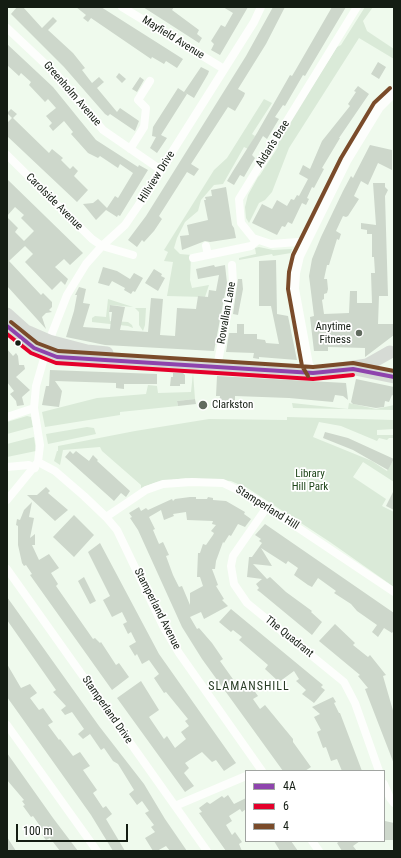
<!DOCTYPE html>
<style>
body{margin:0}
#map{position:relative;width:401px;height:858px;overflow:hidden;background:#effaed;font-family:"Roboto Condensed",sans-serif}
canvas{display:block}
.frame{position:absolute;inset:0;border:8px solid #141d13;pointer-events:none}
.legend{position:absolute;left:245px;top:770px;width:140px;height:72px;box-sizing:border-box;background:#fff;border:1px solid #a1a5a1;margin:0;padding:5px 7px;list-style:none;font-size:12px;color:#141d13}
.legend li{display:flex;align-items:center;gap:8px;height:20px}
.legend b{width:20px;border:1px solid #a1a5a1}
.scale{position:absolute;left:16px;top:824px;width:112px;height:18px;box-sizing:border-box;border:2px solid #141d13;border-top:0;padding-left:5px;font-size:12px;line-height:14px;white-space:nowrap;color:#141d13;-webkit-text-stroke:3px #fff;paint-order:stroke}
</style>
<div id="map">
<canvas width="401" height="858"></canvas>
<div class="frame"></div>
<ul class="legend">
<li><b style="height:5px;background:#8e44ad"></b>4A</li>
<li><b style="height:5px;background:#e4002b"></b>6</li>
<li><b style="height:5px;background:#7a4b2a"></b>4</li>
</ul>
<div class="scale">100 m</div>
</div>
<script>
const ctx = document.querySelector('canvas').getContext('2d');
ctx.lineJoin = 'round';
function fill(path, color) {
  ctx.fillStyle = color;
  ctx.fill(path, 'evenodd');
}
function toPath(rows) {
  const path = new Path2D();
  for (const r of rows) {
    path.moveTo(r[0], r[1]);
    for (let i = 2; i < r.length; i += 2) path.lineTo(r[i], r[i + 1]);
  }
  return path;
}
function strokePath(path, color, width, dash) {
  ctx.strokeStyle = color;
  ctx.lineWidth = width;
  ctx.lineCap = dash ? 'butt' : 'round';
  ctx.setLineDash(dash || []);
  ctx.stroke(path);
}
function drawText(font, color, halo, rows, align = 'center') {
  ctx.font = font + ' "Roboto Condensed",sans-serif';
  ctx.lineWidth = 3.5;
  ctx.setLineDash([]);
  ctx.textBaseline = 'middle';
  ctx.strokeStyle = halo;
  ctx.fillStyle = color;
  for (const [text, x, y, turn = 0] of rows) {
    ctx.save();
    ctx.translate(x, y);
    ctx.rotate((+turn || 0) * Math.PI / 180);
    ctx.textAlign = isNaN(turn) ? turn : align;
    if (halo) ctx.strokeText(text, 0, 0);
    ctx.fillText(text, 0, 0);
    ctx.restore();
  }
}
const green = toPath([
 [365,7,373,7,363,21,367,31,394,49,394,59,359,38,289,148,272,192,265,200,259,203,249,223,246,218,245,207,248,195,258,177,260,175,278,147,277,142,337,47,341,45],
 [264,99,272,103,252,134,255,136,248,149,244,147,223,184,214,185,201,200,198,211,185,222,177,238,174,248,180,254,191,255,190,280,192,288,209,285,205,297,167,296,173,262,164,261,168,252,164,250,214,170,227,158],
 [259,247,273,250,292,249,291,253,273,256,272,254,239,260,239,258,256,254,255,248],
 [108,299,133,307,110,305,109,312,110,321,128,322,132,325,133,328,128,326,92,322,92,318,95,316,106,317],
 [135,308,146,308,145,325,143,331,139,325,139,312],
 [193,373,195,399,177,401,178,406,120,412,120,415,45,427,42,412,97,398,146,394,148,385,157,386,158,393,191,392],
 [292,403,348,409,349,403,376,409,394,405,394,410,293,408],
 [27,416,31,417,33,427,7,434,7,422],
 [287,417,394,420,394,429,377,430,377,435,394,435,394,438,389,438,387,440,379,438,377,441,341,426,319,422,313,437,372,461,387,471,394,459,394,482,363,462,353,477,386,499,382,506,394,512,394,587,330,542,249,489,231,481,186,478,157,482,141,488,141,485,102,451,100,447,63,450,60,465,54,461,57,451,58,451,58,446,135,431,209,419,287,420],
 [87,427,94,428,96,434,48,444,46,434],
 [34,437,36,451,7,457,7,444]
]);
const building = toPath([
 [17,7,23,7,42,28,53,17,57,21,48,30,73,53,85,68,82,70,92,83,99,77,104,82,97,88,117,112,120,108,139,121,135,131,110,114,108,116,105,114,64,67,11,14],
 [76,7,101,7,183,59,177,68,166,61,164,64,152,57,151,59,91,18,88,22,83,18,86,15],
 [143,7,174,7,172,10,199,30,197,34,202,38,199,43],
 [223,7,248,7,220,55,211,50,214,44,211,41,221,25,225,27,233,13],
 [273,7,285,7,266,44,238,89,245,93,244,96,235,111,228,107,191,164,199,169,194,176,187,172,159,216,162,219,154,231,144,242,142,240,137,247,128,240,146,216,246,56],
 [332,7,346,7,305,76,303,75,285,106,283,105,275,117,279,119,267,139,263,136,252,155,255,158,244,177,240,175,234,185,227,181,233,171,257,133,290,75,292,76,295,71],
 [7,44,53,87,96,140,138,167,139,165,148,170,120,216,118,215,117,217,106,210,96,220,83,204,93,203,98,199,107,208,115,196,118,198,133,173,120,164,118,168,100,156,98,158,88,153,71,134,73,132,64,121,53,131,49,126,52,123,46,116,56,108,48,99,45,102,29,85,31,82,21,73,19,76,7,65],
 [378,62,386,67,379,79,371,74],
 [201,67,209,71,208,74,194,98,184,92],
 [119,73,126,79,122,83,116,77],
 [140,77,144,80,137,92,132,89],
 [358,86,369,94,339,138,340,138,322,168,324,169,314,188,312,187,307,198,309,199,306,205,302,203,292,224,288,222,285,227,282,226,277,235,252,223,262,204,272,209,277,200,287,206,291,199,294,200,297,195,299,196,308,179,299,174,303,165,310,169,322,141,350,106,348,104,356,92,354,91],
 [178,88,187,94,161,135,167,138,157,153,150,148,156,137,152,136,153,127],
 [11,109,17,114,13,118,49,153,52,149,63,158,61,160,70,169,73,166,78,171,74,176,88,190,77,202,7,136,7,123,12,118,7,113],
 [370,145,392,150,392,170,378,163,368,185,361,181,354,196,359,199,348,216,346,217,343,216,336,231,341,234,339,240,337,239,329,265,327,265,324,279,327,279,328,289,327,293,324,294,324,299,322,300,324,314,349,313,350,291,357,291,357,303,372,303,371,273,375,273,374,257,372,257,372,234,367,234,367,230,361,229,361,223,376,225,373,183,385,183,385,187,388,190,385,196,388,296,379,296,378,324,394,324,394,335,365,357,365,348,328,347,328,351,314,351,310,317,314,316,309,276,312,259,321,237,343,191,351,176,353,178],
 [7,179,83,253,70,265,64,259,55,267,68,279,65,285,61,281,52,290,25,262,33,254,25,246,9,261,41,295,43,293,52,302,52,307,49,310,52,312,46,313,42,317,46,329,7,286,7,217,18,228,15,232,24,241,34,231,21,218,24,215,15,207,7,216],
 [226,187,232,225,234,228,236,238,210,242,205,241,182,250,180,236,189,235,187,225,208,220,204,200,206,200,205,197,212,196,211,190],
 [276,260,277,314,288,316,297,360,259,357,259,359,253,358,254,353,226,352,229,333,237,333,237,324,244,324,244,334,257,334,257,339,265,340,266,343,279,344,271,306,259,306,259,261],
 [214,265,215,267,225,265,227,283,214,351,105,345,66,337,74,311,77,295,75,295,79,287,86,289,83,303,90,304,83,327,110,329,112,312,109,312,110,305,125,307,120,330,148,332,151,298,163,299,160,335,175,336,177,308,196,309,198,296,208,297,209,290,216,291,219,275,198,279,196,269],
 [103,267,117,271,130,279,134,273,143,278,135,292,133,291,131,294,124,290,125,288,112,281,109,286,98,283],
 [154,269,162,274,161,276,165,278,158,291,145,283],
 [238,279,242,279,243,289,238,315,233,314],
 [7,349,13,356,16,353,18,356,19,365,24,365,25,369,16,377,30,390,22,397,24,405,17,406,16,401,10,394,14,391,7,382],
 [50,370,157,374,157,384,124,384,124,389,116,388,116,383,55,381,62,391,59,407,42,405,46,386,49,386],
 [173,373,183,373,185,375,185,384,180,384,180,386,170,386,171,377,173,377],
 [217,376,346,383,348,400,343,396,335,395,333,402,289,398,235,396,235,405,219,405,220,396,216,396],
 [356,379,394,387,394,396,392,395,389,402,385,401,384,407,376,408,353,404,351,402],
 [195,399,196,404,178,406,177,401],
 [325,432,348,438,394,459,388,470,353,450,323,438],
 [70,451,73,454,76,451,89,461,93,455,98,460,97,461,130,491,126,497,121,493,114,501,65,457],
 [46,487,50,491,48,493,68,510,55,521,27,495,37,495],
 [394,490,394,510,386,506],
 [190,497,196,497,196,499,207,499,208,497,213,498,213,500,226,501,245,512,244,514,251,519,245,527,238,524,231,536,229,535,224,543,223,542,216,561,215,569,212,569,218,585,216,586,224,599,222,600,228,606,204,619,201,612,190,617,197,629,199,628,212,643,223,659,220,661,235,682,240,687,248,682,258,696,253,699,260,709,265,705,293,739,293,742,311,767,305,771,283,771,202,659,182,627,138,530,130,518,132,517,129,513,139,507,141,511,146,508,148,510,172,499,173,501,175,499],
 [161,510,164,520,174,516,173,514,186,512,187,520,213,521,212,524,216,525,211,531,214,533,213,535,206,545,203,544,200,553,198,553,197,577,200,577,203,586,190,593,190,605,182,586,179,587,173,575,166,556,169,555,163,542,159,544,153,530,155,529,149,517],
 [32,502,29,517,34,518,30,538,35,534,35,545,32,545,39,560,49,554,59,568,51,573,58,584,56,586,93,639,95,638,100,643,101,642,116,665,119,663,129,677,112,690,30,575,32,574,26,565,24,566,22,563,18,545,18,526,16,525,17,519,20,520,24,510],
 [74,515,94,535,74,557,53,537],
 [265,524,394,613,394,630,392,633,384,628,378,637,372,632,377,625,357,611,351,604,334,593,336,591,318,578,312,587,308,585,294,575,298,568,288,561,286,564,261,548,272,566,253,564,267,579,270,577,286,592,312,611,311,612,322,622,312,635,260,592,257,590,259,588,256,584,262,579,247,577,249,557,252,557,262,543,259,541,261,539,255,535],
 [100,543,159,654,236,763,224,771,216,760,212,762,202,752,185,763,189,768,184,773,194,786,185,792,117,698,141,681,159,710,149,717,164,739,167,736,175,748,186,739,181,732,189,726,185,721,188,719,166,692,164,693,154,678,159,674,149,660,142,664,137,654,135,656,129,646,136,642,131,632,128,634,123,624,127,622,122,612,112,617,103,600,110,596,88,552],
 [84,577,96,601,90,604,78,581],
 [7,597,99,726,144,784,165,819,187,851,170,851,166,846,157,851,153,851,145,838,155,832,151,827,154,825,145,813,149,811,142,801,137,805,129,794,134,790,118,764,113,761,104,748,101,750,90,734,83,739,78,734,84,729,72,712,65,715,61,710,66,706,53,692,56,690,7,620],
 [231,609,323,685,321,687,325,690,314,703,302,694,306,690,296,681,299,679,294,671,279,682,265,669,268,665,239,640,242,637,233,630,231,632,219,622],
 [335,624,355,643,353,645,368,657,370,655,386,675,383,676,394,714,394,764,365,689,368,688,358,676,360,675,319,641],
 [7,664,21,688,30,684,37,693,30,698,39,710,43,708,53,722,48,725,59,740,60,739,73,756,80,752,90,766,83,770,97,790,93,793,103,808,106,806,112,814,106,819,125,851,113,851,91,815,7,697],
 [333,697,336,702,334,703,339,713,340,713,362,771,342,771,337,759,331,761,326,747,323,748,317,732,321,730,314,717,320,714,312,707],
 [7,753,53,818,78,851,60,851,50,838,46,840,42,835,45,833,33,816,31,817,23,806,25,805,22,801,24,800,7,780],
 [228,795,234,804,246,798,246,809,242,812,240,809,229,816,232,821,226,825,232,835,235,832,242,842,239,844,242,851,226,851,199,813,202,812,199,808,207,802,210,804,222,796,224,798],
 [385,821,394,823,394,840,384,840],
 [7,837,16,851,7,851],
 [274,841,291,841,298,851,280,851],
 [340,841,360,841,353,846,357,851,342,851,337,843]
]);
const minor = toPath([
 [122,7,224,69],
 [7,28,58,76,103,130,161,170],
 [130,149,144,127,146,108,138,100,150,81],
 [7,155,92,239,102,246,133,255],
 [304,244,298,242,271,244,253,238,241,223,239,199,357,7],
 [206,246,208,255],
 [193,258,251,246,258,240],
 [218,362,233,283,232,265],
 [7,417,34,408],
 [38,462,55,471,84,496,106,517,117,530,164,628,179,653,262,771],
 [7,467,29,465,35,468],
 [7,500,38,462,40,445,34,408,36,386,49,341,67,295,86,264,102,246,125,225,138,206,254,22,261,7],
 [267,507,233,556,231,566,234,584,247,603,344,682,355,703,379,771],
 [106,517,146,490,163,484,192,482,223,483,252,497,394,592],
 [7,569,207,851],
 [7,725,97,851],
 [384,784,390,798,394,803],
 [175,806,246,776],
 [312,841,319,851]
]);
const tertiary = toPath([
 [313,373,308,365,294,289,295,273,299,256,346,161,379,107,394,92]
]);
const primary = toPath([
 [7,314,26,331,49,341,87,351,107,353],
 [7,326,24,341,45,353,57,357,83,360,105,360,313,373,367,365,390,352],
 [355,369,394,377]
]);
const bus1 = toPath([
 [7,326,34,348,57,357,313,373,353,369,394,377]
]);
const bus2 = toPath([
 [7,334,31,353,56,363,313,379,353,375]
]);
const bus3 = toPath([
 [11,322,37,343,58,351,313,367,353,363,394,371],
 [308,376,302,366,288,289,289,272,293,255,341,158,374,103,390,88]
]);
const markers = [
 [359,333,4,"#616a5f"],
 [18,343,3.5,"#141d13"],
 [203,405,5,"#616a5f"]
];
const streetNames = [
 ["Mayfield Avenue",173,38,32],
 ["Greenholm Avenue",72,94,49],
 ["Aidan's Brae",273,144,-58],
 ["Hillview Drive",157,177,-58],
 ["Carolside Avenue",54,202,45],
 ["Rowallan Lane",227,313,-80],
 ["Stamperland Hill",267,508,32],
 ["Stamperland Avenue",157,609,63],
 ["The Quadrant",289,637,39],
 ["Stamperland Drive",107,710,55]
];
const poiNames = [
 ["Anytime",351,327],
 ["Fitness",351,340],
 ["Clarkston",212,405,"left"]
];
const parkNames = [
 ["Library",310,474],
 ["Hill Park",310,487]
];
const neighbourhoodNames = [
 ["SLAMANSHILL",249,687]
];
fill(green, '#daead8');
fill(building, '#cdd7cb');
strokePath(minor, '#fdfefc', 8);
strokePath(tertiary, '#fdfefc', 10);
strokePath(primary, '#d6dbd5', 13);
strokePath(bus1, '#8e44ad', 4);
strokePath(bus2, '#e4002b', 4);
strokePath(bus3, '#7a4b2a', 4);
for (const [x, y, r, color] of markers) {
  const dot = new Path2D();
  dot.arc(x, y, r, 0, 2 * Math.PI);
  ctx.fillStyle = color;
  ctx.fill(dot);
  strokePath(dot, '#fff', 1.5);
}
drawText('11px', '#141d13', '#fff', streetNames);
drawText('11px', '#141d13', '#fff', poiNames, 'right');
drawText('11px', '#1f461a', '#fff', parkNames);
ctx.letterSpacing = '1px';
drawText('12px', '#283c25', '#fff', neighbourhoodNames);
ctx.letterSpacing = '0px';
</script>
